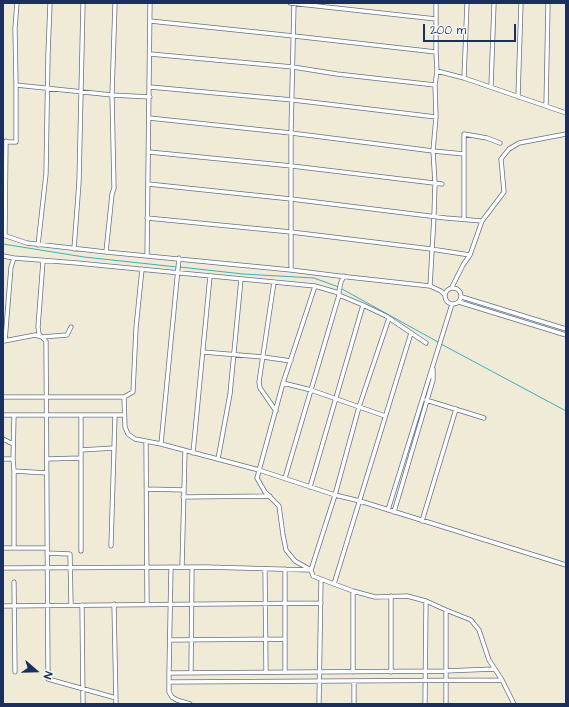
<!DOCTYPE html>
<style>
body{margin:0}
#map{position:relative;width:569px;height:707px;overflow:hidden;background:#efebd7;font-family:"Architects Daughter",sans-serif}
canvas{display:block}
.frame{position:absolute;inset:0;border:4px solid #1b2f5e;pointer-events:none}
.north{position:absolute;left:16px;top:651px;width:40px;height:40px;-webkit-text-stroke:3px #f6f6f2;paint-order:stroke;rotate:110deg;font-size:11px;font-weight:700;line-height:16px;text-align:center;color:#1b2f5e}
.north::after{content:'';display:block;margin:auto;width:14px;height:18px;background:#1b2f5e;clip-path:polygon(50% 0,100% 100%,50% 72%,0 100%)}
.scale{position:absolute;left:423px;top:24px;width:93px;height:18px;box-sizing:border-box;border:2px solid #1b2f5e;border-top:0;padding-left:5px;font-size:12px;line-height:14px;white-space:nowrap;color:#1b2f5e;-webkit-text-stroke:3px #f6f6f2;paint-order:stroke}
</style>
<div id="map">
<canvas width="569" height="707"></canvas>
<div class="frame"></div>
<div class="north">N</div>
<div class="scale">200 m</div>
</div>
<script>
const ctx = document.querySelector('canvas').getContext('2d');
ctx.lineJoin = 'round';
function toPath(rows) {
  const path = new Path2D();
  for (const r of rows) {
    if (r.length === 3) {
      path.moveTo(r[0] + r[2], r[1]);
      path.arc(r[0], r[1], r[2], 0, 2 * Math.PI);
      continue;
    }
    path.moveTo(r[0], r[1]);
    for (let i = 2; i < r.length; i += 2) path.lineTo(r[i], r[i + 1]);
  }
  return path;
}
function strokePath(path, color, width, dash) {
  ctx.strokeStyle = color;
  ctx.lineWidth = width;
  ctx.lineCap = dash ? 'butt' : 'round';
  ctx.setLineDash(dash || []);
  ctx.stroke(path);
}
const stream = toPath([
 [3,244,84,257,177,267],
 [180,267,243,274,314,278,333,285,339,287],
 [342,289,438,342],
 [441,344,566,411]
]);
const minor = toPath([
 [290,3,436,19],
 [150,21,294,36,436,52],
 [150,54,293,67,337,74,435,85],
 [437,71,464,78,566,113],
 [464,78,467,3],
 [16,85,112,95,150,97],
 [150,87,293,100,436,117],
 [491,87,494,3],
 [518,97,521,3],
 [546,106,548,3],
 [149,118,291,133,433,151,464,154],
 [3,142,16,142,16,85,15,28,17,3],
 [149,152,292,166,442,184],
 [148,184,291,199,446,218,482,221],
 [147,218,291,232,431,249,470,255],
 [464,219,464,134,487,138,500,143],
 [3,235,27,243,106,252,291,270,339,276,430,286,441,291,445,295],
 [5,235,6,141],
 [38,245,46,174,48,54,50,3],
 [74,249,79,182,83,3],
 [106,252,112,194,114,188,112,95,115,3],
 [147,255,150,3],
 [3,256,14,258,77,263,315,286,339,293],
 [43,261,38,327,39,334,46,341,48,679,116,698],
 [142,269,136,328,133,392,124,397,125,427,128,434,135,439,161,444,259,470,335,495,360,501,566,565],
 [291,270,291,133,294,3],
 [274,282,259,382,260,388,276,411],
 [315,286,283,383,257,478,265,492,279,506,283,535,286,550,295,561,311,570,313,576,334,584,353,591,375,597,407,596,426,601,446,610,471,620,479,630,489,660,502,680,514,704],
 [430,286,434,216,435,183,433,151,436,117,435,85,437,71,436,52,436,3],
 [452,287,463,265,470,255,482,221,504,192,501,159,509,149,519,143,566,134],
 [453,296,8],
 [339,295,363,305,386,316,426,343],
 [462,297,566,329],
 [459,302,566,335],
 [4,341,35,335,42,337,67,335,71,327],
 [5,341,11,267,14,258],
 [203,352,263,357,291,361],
 [283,383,311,390,385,416],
 [3,397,124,397],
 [426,400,484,418],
 [3,415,124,415],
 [81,415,81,551],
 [3,439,13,444],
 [146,442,147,604],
 [161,444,179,258],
 [81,450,114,448],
 [193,453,210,276],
 [3,459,13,459,14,471,47,473],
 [13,459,14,415],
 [47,459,81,458],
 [218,459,230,394,241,279],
 [14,471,14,548],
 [285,478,339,295,339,291,341,282,344,276],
 [310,487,363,305],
 [147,489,184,490],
 [183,497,270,496],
 [388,510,452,304],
 [394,512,433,380,433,369],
 [422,521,456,409],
 [111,546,115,415],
 [3,548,47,548],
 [47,553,70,554,71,605],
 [182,567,185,451],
 [3,568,206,567,311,570,335,495,359,407,389,318],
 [265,569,266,672],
 [285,569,285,672],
 [14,582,15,672],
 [334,584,411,333],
 [391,596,391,672],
 [114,604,116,704],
 [82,605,83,704],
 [3,606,321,603],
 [446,610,446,704],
 [170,640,285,639],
 [494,669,445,671,169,673,169,682,502,680],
 [353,672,353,591],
 [169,673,171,567],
 [191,673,192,567],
 [169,682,169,692,172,697,177,700,190,704],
 [319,704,321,579],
 [354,704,354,681],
 [425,704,426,601]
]);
strokePath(stream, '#3faebb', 1);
strokePath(minor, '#657188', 5);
strokePath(minor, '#fff', 3.5);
</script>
